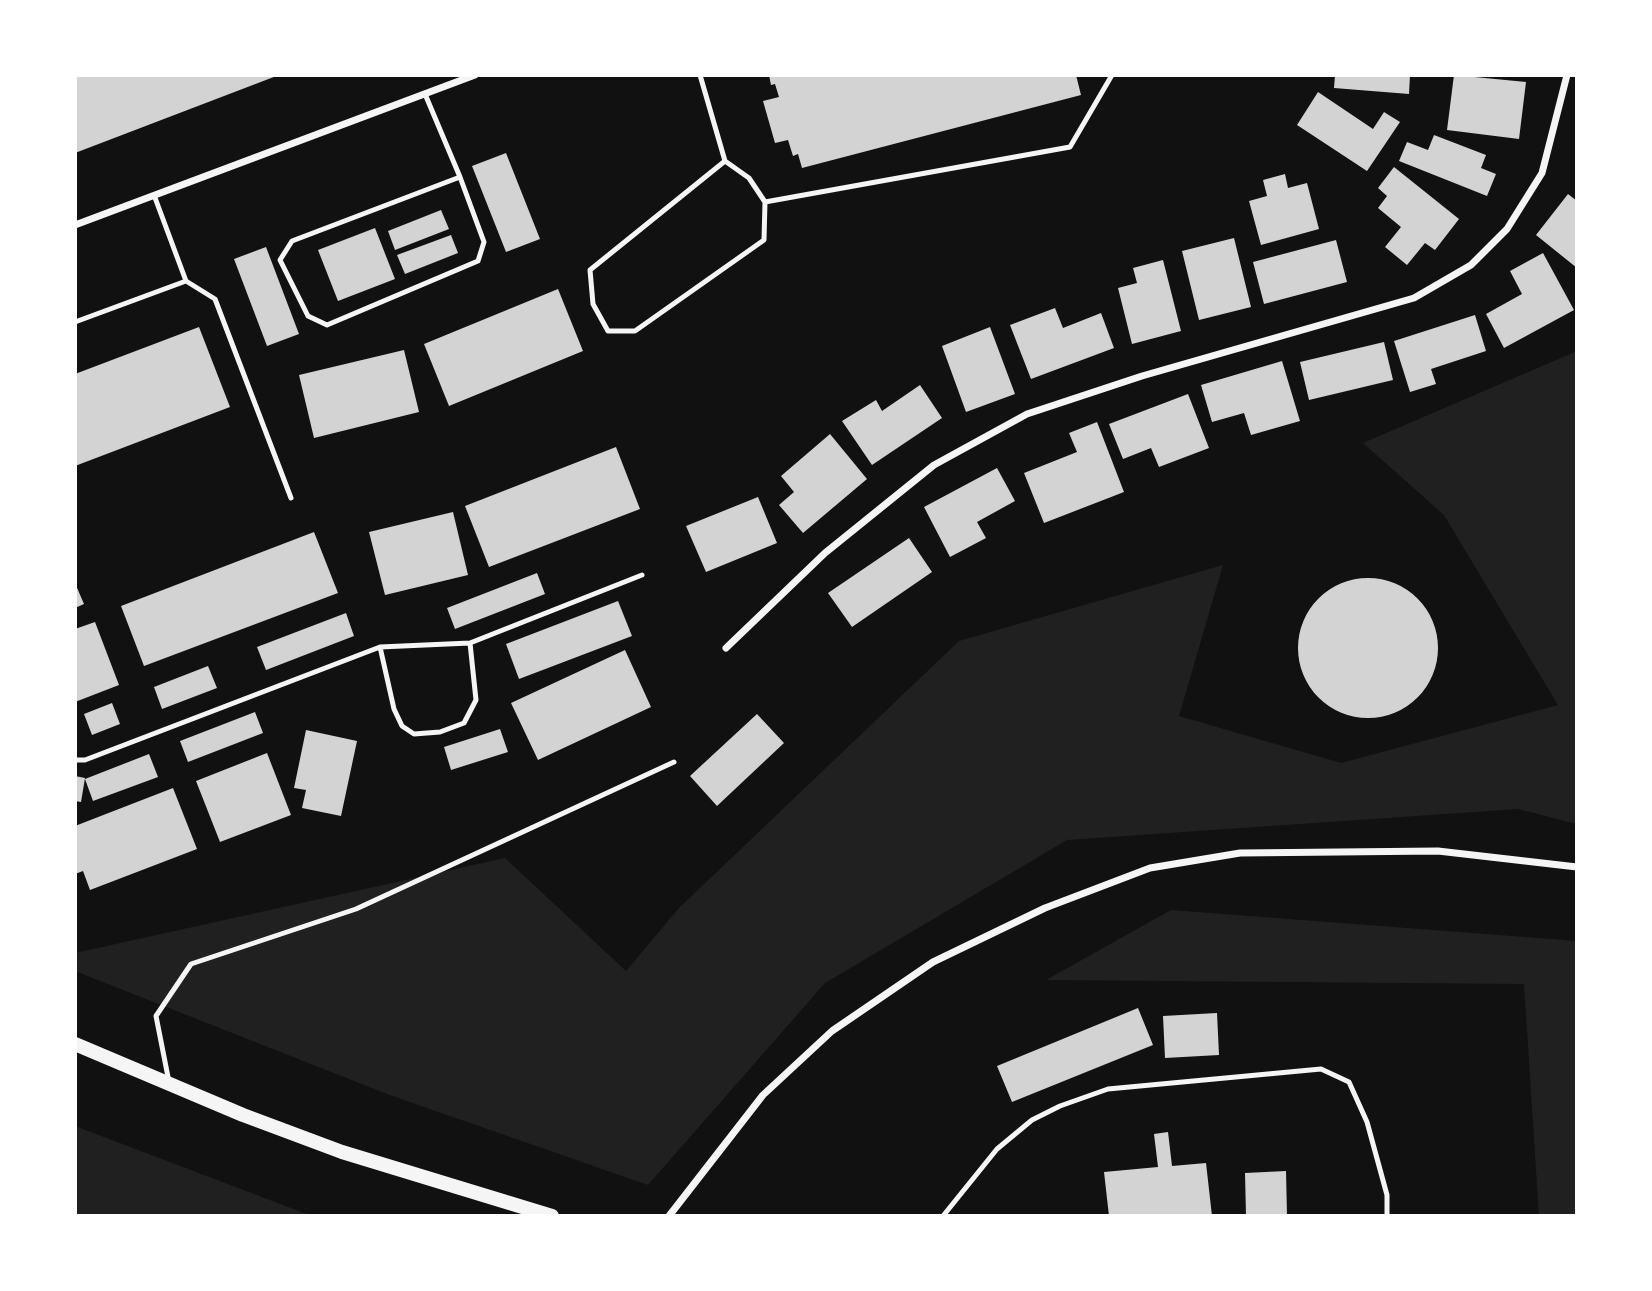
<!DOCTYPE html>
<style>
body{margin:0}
#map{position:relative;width:1652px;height:1291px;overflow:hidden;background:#111;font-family:Roboto,sans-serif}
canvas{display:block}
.frame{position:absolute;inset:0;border:77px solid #fff;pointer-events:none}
</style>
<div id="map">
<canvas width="1652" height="1291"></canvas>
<div class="frame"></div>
</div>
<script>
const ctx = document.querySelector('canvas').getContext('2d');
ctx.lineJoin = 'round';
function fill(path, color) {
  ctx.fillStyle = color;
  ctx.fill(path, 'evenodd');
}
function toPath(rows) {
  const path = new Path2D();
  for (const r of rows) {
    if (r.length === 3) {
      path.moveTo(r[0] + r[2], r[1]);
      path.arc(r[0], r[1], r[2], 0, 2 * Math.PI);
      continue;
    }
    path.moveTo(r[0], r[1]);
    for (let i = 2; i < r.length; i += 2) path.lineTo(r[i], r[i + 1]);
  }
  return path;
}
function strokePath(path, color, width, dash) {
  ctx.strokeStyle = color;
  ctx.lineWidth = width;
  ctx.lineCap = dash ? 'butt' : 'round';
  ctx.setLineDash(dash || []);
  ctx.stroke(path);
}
const green = toPath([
 [1577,351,1577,824,1518,809,1067,840,825,983,648,1185,387,1094,75,971,75,953,505,858,626,971,679,908,959,641,1223,565,1179,716,1341,763,1558,705,1444,515,1363,443],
 [1171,910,1577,941,1577,1216,1539,1216,1524,984,1046,980],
 [75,1126,312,1216,75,1216]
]);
const building = toPath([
 [75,75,279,75,75,153],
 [769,75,1076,75,1081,95,802,168,798,154,793,156,788,140,775,143,763,101,779,97,775,84,771,85],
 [1335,75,1410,75,1409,94,1334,88],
 [1454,75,1526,82,1519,139,1447,130],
 [1318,92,1373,129,1384,112,1400,122,1367,171,1297,125],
 [1434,135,1486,155,1481,168,1496,174,1487,196,1399,161,1407,142,1428,150],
 [506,153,540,239,506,252,472,166],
 [1394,167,1459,219,1435,250,1425,243,1407,265,1385,247,1401,227,1378,208,1387,196,1378,188],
 [1285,174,1288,188,1307,183,1319,229,1261,245,1249,201,1267,196,1263,180],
 [1568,194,1577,201,1577,268,1536,235],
 [441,210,449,229,395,250,388,231],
 [375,228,395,279,338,301,318,250],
 [451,235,458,253,405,274,397,255],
 [1234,238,1251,307,1199,320,1182,251],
 [1336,240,1347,282,1264,304,1253,262],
 [266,247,299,334,267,346,234,259],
 [1543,253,1574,310,1504,348,1486,314,1522,294,1510,271],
 [1163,260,1181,331,1132,344,1118,288,1137,283,1133,268],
 [558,289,583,351,449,406,424,344],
 [1055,308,1063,328,1101,313,1114,348,1031,379,1010,325],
 [1475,315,1486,351,1431,369,1436,384,1410,392,1394,341],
 [199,327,230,407,75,466,75,374],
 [990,327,1015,394,966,412,942,346],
 [1384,342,1393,380,1309,400,1300,362],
 [404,350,419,412,314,438,299,375],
 [1282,361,1300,421,1251,435,1244,413,1212,422,1201,385],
 [920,385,942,418,872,465,842,421,876,400,882,411],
 [1188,394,1209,448,1159,467,1151,448,1123,459,1109,424],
 [1097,422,1124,492,1044,523,1024,473,1077,452,1069,433],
 [830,434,867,479,803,533,779,505,794,492,781,476],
 [616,447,640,509,489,567,465,506],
 [997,468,1015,501,977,522,986,538,950,557,924,507],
 [758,497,777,543,706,572,686,526],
 [453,512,468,575,385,595,369,532],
 [314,532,338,593,144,666,121,606],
 [909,538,932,572,852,627,828,593],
 [537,573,545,594,455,629,447,608],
 [1368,648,70],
 [75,583,84,604,75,608],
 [618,601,632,636,519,679,506,644],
 [346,613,354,636,266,670,257,647],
 [95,622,119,685,75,702,75,629],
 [625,650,651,707,538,760,511,703],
 [208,666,217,688,162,709,154,687],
 [112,703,120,724,92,735,84,714],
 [255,712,263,733,188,762,180,741],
 [757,714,784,743,717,806,690,776],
 [500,729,508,752,451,770,444,747],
 [306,730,357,741,341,816,302,808,306,790,294,788],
 [267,753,291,815,220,842,196,781],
 [149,754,158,777,93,801,85,779],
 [75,776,85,778,81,802,75,801],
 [173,788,197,849,90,890,83,871,75,874,75,826],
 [1138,1008,1153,1045,1012,1102,997,1066],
 [1217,1013,1219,1055,1165,1058,1163,1016],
 [1168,1132,1172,1166,1206,1163,1212,1216,1109,1216,1104,1172,1158,1167,1154,1134],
 [1286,1171,1287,1216,1246,1216,1245,1173]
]);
const service = toPath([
 [700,75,725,161,749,178,765,202,764,240,635,331,608,331,593,304,590,270,725,161],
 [425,94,460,177,484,242,478,261,327,325,308,316,280,260,292,241,460,177],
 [765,202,1070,147,1112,75],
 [186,281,215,299,291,498],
 [75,322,186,281,154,195],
 [380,647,394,709,402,726,414,734,440,732,464,723,476,700,470,643],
 [75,760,85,760,380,647,470,643,642,575],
 [169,1082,156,1016,191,964,356,909,674,762],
 [943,1216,997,1149,1032,1120,1060,1106,1108,1089,1321,1069,1349,1082,1367,1122,1387,1195,1387,1216]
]);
const minor = toPath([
 [75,225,475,75],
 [726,648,825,553,934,465,1027,414,1142,376,1414,298,1471,265,1507,229,1542,173,1567,75],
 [669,1216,763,1095,832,1031,933,962,1045,908,1150,868,1240,853,1438,851,1577,867]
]);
const secondary = toPath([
 [75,1044,243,1115,342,1152,552,1216]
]);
fill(green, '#202020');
fill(building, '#d3d3d3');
strokePath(service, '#f5f5f5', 5);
strokePath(minor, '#f5f5f5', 7);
strokePath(secondary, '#f5f5f5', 14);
</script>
